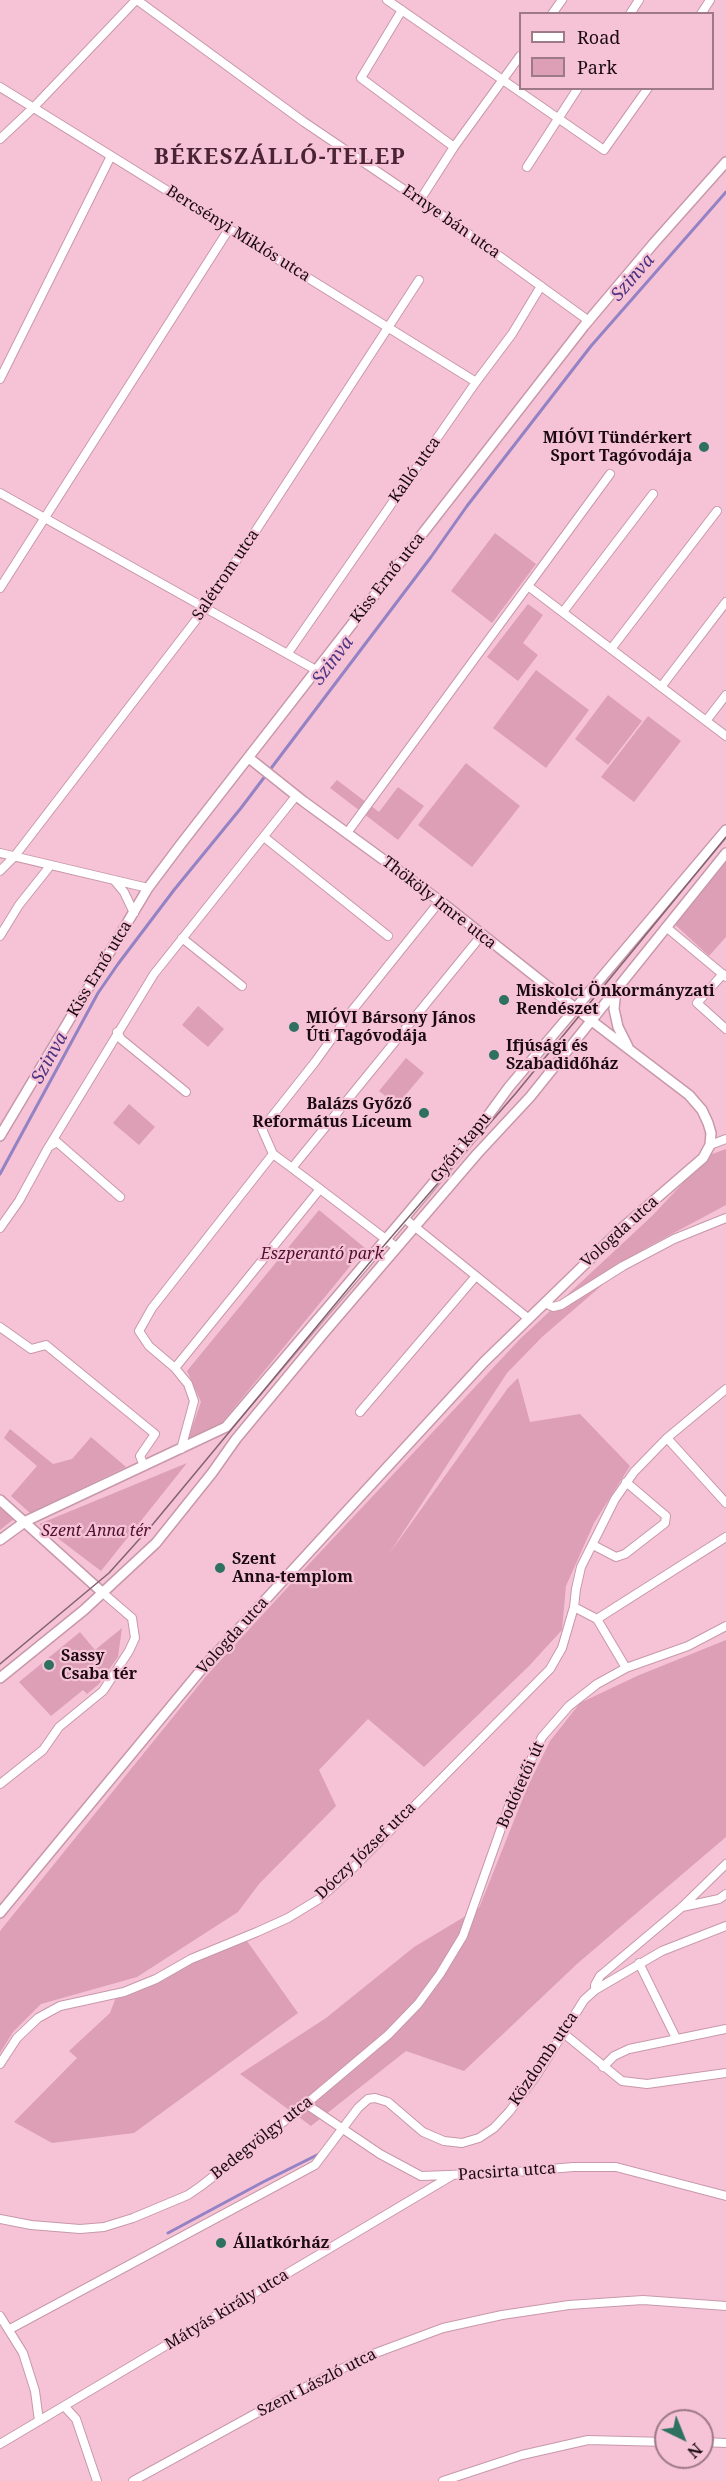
<!DOCTYPE html>
<meta charset="utf-8">
<style>
body{margin:0}
#map{position:relative;width:726px;height:2481px;overflow:hidden;background:#f6c3d6;font-family:"Noto Serif",serif}
canvas{display:block}
.legend{position:absolute;left:519px;top:12px;width:195px;height:78px;box-sizing:border-box;background:#f6c3d6;border:2px solid #9e7987;margin:0;padding:8px 10px;list-style:none;font-size:18px;color:#1b0b11}
.legend li{display:flex;align-items:center;gap:12px;height:30px}
.legend b{width:30px;border:2px solid #9e7987}
.north{position:absolute;left:654px;top:2409px;width:60px;height:60px;box-sizing:border-box;background:#f6c3d6;border:2px solid #9e7987;border-radius:50%;rotate:137deg;font-size:16px;font-weight:700;line-height:24px;text-align:center;color:#1b0b11}
.north::after{content:'';display:block;margin:auto;width:21px;height:27px;background:#2f7161;clip-path:polygon(50% 0,100% 100%,50% 72%,0 100%)}
</style>
<div id="map">
<canvas width="726" height="2481"></canvas>
<ul class="legend">
<li><b style="height:8px;background:#fff"></b>Road</li>
<li><b style="height:16px;background:#dc9fb6"></b>Park</li>
</ul>
<div class="north">N</div>
</div>
<script>
const ctx = document.querySelector('canvas').getContext('2d');
ctx.lineJoin = 'round';
function fill(path, color) {
  ctx.fillStyle = color;
  ctx.fill(path, 'evenodd');
}
function toPath(rows) {
  const path = new Path2D();
  for (const r of rows) {
    path.moveTo(r[0], r[1]);
    for (let i = 2; i < r.length; i += 2) path.lineTo(r[i], r[i + 1]);
  }
  return path;
}
function strokePath(path, color, width, dash) {
  ctx.strokeStyle = color;
  ctx.lineWidth = width;
  ctx.lineCap = dash ? 'butt' : 'round';
  ctx.setLineDash(dash || []);
  ctx.stroke(path);
}
function drawText(font, color, halo, rows, align = 'center') {
  ctx.font = font + ' "Noto Serif",serif';
  ctx.lineWidth = 4.5;
  ctx.setLineDash([]);
  ctx.textBaseline = 'middle';
  ctx.strokeStyle = halo;
  ctx.fillStyle = color;
  for (const [text, x, y, turn = 0] of rows) {
    ctx.save();
    ctx.translate(x, y);
    ctx.rotate((+turn || 0) * Math.PI / 180);
    ctx.textAlign = isNaN(turn) ? turn : align;
    if (halo) ctx.strokeText(text, 0, 0);
    ctx.fillText(text, 0, 0);
    ctx.restore();
  }
}
const green = toPath([
 [495,533,536,564,492,623,451,591],
 [528,604,543,615,523,643,538,655,518,681,487,657],
 [536,670,589,710,546,768,493,728],
 [608,695,642,721,608,765,575,739],
 [648,716,681,741,634,802,601,777],
 [466,763,520,806,472,867,418,825],
 [337,780,379,812,398,787,424,806,398,840,330,788],
 [726,858,726,937,709,956,671,921],
 [198,1006,224,1029,208,1047,182,1025],
 [406,1058,424,1073,397,1105,379,1091],
 [129,1104,155,1127,139,1145,113,1123],
 [726,1149,726,1205,644,1249,542,1337,507,1373,389,1554,508,1388,518,1378,530,1422,580,1414,630,1466,594,1523,566,1586,562,1630,529,1666,424,1767,368,1719,319,1770,336,1806,259,1884,238,1912,137,1977,41,2004,13,2032,0,2053,0,1931,207,1675,310,1563,521,1338,653,1215,709,1155],
 [319,1210,365,1248,220,1425,188,1439,201,1402,187,1371],
 [10,1429,53,1464,72,1459,91,1437,126,1467,30,1513,11,1496,37,1466,4,1438],
 [187,1463,101,1571,39,1524],
 [0,1507,14,1519,0,1530],
 [122,1628,118,1657,99,1684,87,1694,83,1690,51,1716,19,1682,80,1632,95,1650],
 [726,1640,726,1837,578,1963,464,2071,406,2051,311,2126,240,2074,326,2018,414,1947,479,1908,527,1788,550,1741,580,1703,637,1676],
 [247,1941,298,2013,134,2133,52,2143,14,2122,77,2058,69,2051,110,2013,116,1997,193,1962]
]);
const stream = toPath([
 [0,1174,98,993,118,964,174,890,241,808,431,557,467,506,591,346,726,192],
 [168,2233,263,2182,319,2154]
]);
const minor = toPath([
 [137,0,304,122,455,224,589,321],
 [387,0,604,150,648,88],
 [402,10,361,78,454,147,520,56],
 [552,14,562,0],
 [630,14,639,0],
 [701,14,710,0],
 [0,87,476,382],
 [0,139,33,108,136,0],
 [527,167,578,88],
 [420,200,454,147],
 [0,379,111,156],
 [0,493,316,670],
 [528,586,726,736],
 [0,588,229,229],
 [563,612,653,494],
 [611,649,717,511],
 [288,653,476,382,512,334,541,286],
 [661,687,726,602],
 [706,721,726,695],
 [347,833,610,474],
 [264,837,388,936],
 [0,853,148,888],
 [0,871,14,857,206,607,419,280],
 [114,880,124,892,134,913],
 [666,927,726,977],
 [0,936,19,905,50,866],
 [182,938,242,986],
 [723,974,697,1003,726,1029],
 [117,1032,121,1039,186,1092],
 [710,1145,726,1139],
 [50,1146,57,1142,120,1197],
 [273,1154,292,1168],
 [320,1189,396,1247],
 [0,1228,19,1201,48,1148,154,974,296,796],
 [476,1276,529,1319],
 [545,1303,553,1307,561,1305,623,1266,674,1239,726,1218],
 [0,1327,31,1349,46,1345,155,1434,140,1456,144,1466],
 [175,1368,320,1189,292,1168,481,936],
 [360,1412,476,1276,404,1218],
 [667,1438,726,1503],
 [181,1449,194,1401,188,1384,175,1368,149,1346,139,1331,152,1308,273,1154,262,1129,315,1062,351,1012,440,901],
 [593,1545,616,1557,625,1554,665,1523,666,1516,626,1482],
 [574,1607,597,1619,626,1668],
 [597,1619,726,1537],
 [0,1784,43,1750,59,1727,103,1691,129,1651,135,1638,132,1618,103,1593],
 [682,1907,719,1899,726,1894],
 [639,1963,676,2038],
 [595,1990,595,1985,600,1976,682,1907,726,1864],
 [562,2032,622,2081,647,2084,726,2073],
 [0,2064,17,2038,38,2018,60,2006,124,1992,156,1979,191,1959,257,1932,288,1918,319,1899,351,1870,550,1669,562,1648,574,1607,576,1589,581,1567,615,1499,634,1472,667,1438,726,1389],
 [603,2067,614,2056,629,2049,726,2029],
 [306,2104,380,2154,421,2176,505,2173,573,2167,616,2167,726,2196],
 [0,2219,31,2225,80,2229,104,2227,133,2218,188,2195,201,2186,306,2104,388,2035,418,2004,440,1974,463,1936,509,1806,542,1737,569,1706,597,1684,626,1668,688,1646,726,1626],
 [0,2316,23,2353,35,2391,39,2421],
 [10,2329,315,2165,358,2108,368,2099,375,2098,388,2102,423,2132,444,2141,462,2143,479,2138,494,2128,509,2112,536,2076,584,2000,595,1990,662,1951,726,1926],
 [65,2407,76,2419,97,2481],
 [702,2442,726,2443],
 [0,2444,453,2175],
 [133,2481,284,2398,365,2357,443,2328,502,2315,569,2305,643,2300,726,2306],
 [443,2481,522,2455,588,2440,666,2442]
]);
const tertiary = toPath([
 [616,989,614,1009,618,1027,628,1047],
 [0,1136,148,888,181,844,584,326,654,243,726,162],
 [0,1500,103,1593],
 [0,1540,26,1521,226,1427,404,1218,476,1132,509,1087,726,830],
 [0,1678,84,1610,156,1543,212,1473,236,1439,323,1334,477,1154,530,1097,726,853],
 [0,1913,201,1670,356,1501,484,1362,621,1229,703,1158,710,1145,711,1133,708,1123,702,1110,689,1095,584,1015,440,901,303,801,249,758]
]);
const tram = toPath([
 [0,1664,109,1573,153,1524,381,1249,516,1093,726,837]
]);
const markers = [
 [704,447,6,"#2f7161"],
 [504,1000,6,"#2f7161"],
 [294,1027,6,"#2f7161"],
 [494,1055,6,"#2f7161"],
 [424,1113,6,"#2f7161"],
 [220,1568,6,"#2f7161"],
 [49,1665,6,"#2f7161"],
 [221,2243,6,"#2f7161"]
];
const streetNames = [
 ["Ernye bán utca",451,222,35],
 ["Bercsényi Miklós utca",238,234,32],
 ["Kalló utca",415,470,-55],
 ["Salétrom utca",226,575,-56],
 ["Kiss Ernő utca",388,578,-52],
 ["Thököly Imre utca",439,903,38],
 ["Kiss Ernő utca",100,969,-59],
 ["Győri kapu",461,1148,-51],
 ["Vologda utca",620,1232,-42],
 ["Vologda utca",233,1636,-48],
 ["Bodótetői út",521,1785,-66],
 ["Dóczy József utca",366,1851,-44],
 ["Közdomb utca",544,2059,-56],
 ["Bedegvölgy utca",262,2138,-38],
 ["Pacsirta utca",507,2172,-4],
 ["Mátyás király utca",227,2310,-31],
 ["Szent László utca",317,2383,-27]
];
const poiNames = [
 ["MIÓVI Tündérkert",692,438,"right"],
 ["Sport Tagóvodája",692,456,"right"],
 ["Miskolci Önkormányzati",516,991],
 ["Rendészet",516,1009],
 ["MIÓVI Bársony János",306,1018],
 ["Úti Tagóvodája",306,1036],
 ["Ifjúsági és",506,1046],
 ["Szabadidőház",506,1064],
 ["Balázs Győző",412,1104,"right"],
 ["Református Líceum",412,1122,"right"],
 ["Szent",232,1559],
 ["Anna-templom",232,1577],
 ["Sassy",61,1656],
 ["Csaba tér",61,1674],
 ["Állatkórház",233,2243]
];
const parkNames = [
 ["Eszperantó park",322,1254],
 ["Szent Anna tér",96,1531]
];
const waterNames = [
 ["Szinva",633,278,-49],
 ["Szinva",333,661,-53],
 ["Szinva",50,1058,-61]
];
const districtNames = [
 ["BÉKESZÁLLÓ-TELEP",280,158]
];
fill(green, '#dc9fb6');
strokePath(stream, '#9383c4', 3);
strokePath(minor, '#c898aa', 10);
strokePath(tertiary, '#c898aa', 12);
strokePath(minor, '#fff', 8);
strokePath(tertiary, '#fff', 9);
strokePath(tram, '#83636f', 1.5);
for (const [x, y, r, color] of markers) {
  const dot = new Path2D();
  dot.arc(x, y, r, 0, 2 * Math.PI);
  ctx.fillStyle = color;
  ctx.fill(dot);
  strokePath(dot, '#f6c3d6', 2);
}
drawText('16px', '#1b0b11', '#f6c3d6', streetNames);
drawText('bold 16px', '#1b0b11', '#f6c3d6', poiNames, 'left');
drawText('italic 16px', '#510f30', '#f6c3d6', parkNames);
drawText('italic 18px', '#4d3483', '#f6c3d6', waterNames);
ctx.letterSpacing = '1.5px';
drawText('bold 22px', '#4a2434', '#f6c3d6', districtNames);
ctx.letterSpacing = '0px';
</script>
